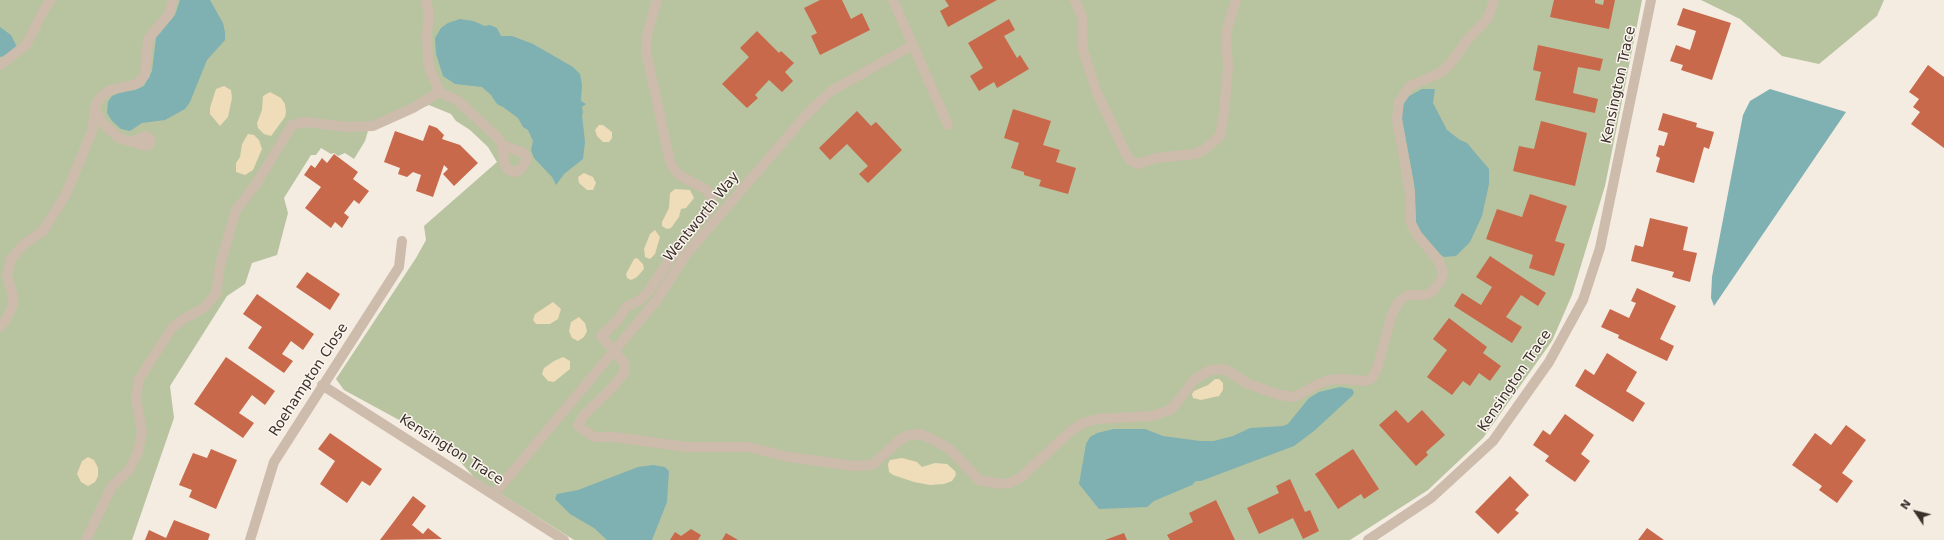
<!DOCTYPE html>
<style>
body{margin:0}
#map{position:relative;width:1944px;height:540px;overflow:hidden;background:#f4ebe1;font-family:"DejaVu Sans",sans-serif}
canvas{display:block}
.north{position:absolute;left:1896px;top:492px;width:40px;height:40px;-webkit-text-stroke:3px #fbf5ee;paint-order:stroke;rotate:305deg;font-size:11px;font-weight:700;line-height:16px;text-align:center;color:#3b302b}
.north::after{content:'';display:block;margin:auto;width:14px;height:18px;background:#3b302b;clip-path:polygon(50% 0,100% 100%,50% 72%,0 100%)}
</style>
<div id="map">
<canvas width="1944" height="540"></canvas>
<div class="north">N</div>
</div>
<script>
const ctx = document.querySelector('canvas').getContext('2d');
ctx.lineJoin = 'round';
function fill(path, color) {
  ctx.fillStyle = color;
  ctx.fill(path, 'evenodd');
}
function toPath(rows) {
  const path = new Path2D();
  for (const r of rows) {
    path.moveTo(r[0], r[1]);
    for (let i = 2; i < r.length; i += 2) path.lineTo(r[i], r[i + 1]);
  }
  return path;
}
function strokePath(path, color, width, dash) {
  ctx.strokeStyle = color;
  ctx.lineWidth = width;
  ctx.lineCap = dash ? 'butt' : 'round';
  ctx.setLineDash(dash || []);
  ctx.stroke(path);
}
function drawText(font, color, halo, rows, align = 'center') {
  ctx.font = font + ' "DejaVu Sans",sans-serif';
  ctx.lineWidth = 3;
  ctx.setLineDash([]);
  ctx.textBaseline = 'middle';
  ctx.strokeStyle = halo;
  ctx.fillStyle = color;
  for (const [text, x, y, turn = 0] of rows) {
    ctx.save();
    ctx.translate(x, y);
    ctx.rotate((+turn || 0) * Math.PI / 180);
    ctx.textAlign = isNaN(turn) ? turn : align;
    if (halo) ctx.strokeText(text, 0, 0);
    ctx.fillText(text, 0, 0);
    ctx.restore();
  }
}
const green = toPath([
 [0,0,1642,0,1605,186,1572,295,1552,341,1483,438,1428,490,1350,540,574,540,474,477,445,445,344,390,336,379,416,258,426,240,424,226,497,162,488,147,470,130,456,121,451,114,429,105,368,131,365,141,354,159,345,153,338,156,334,153,331,154,321,148,316,155,311,155,284,198,288,213,277,255,252,263,245,284,227,296,170,386,174,418,132,540,0,540],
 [1701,0,1884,0,1877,16,1819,64,1782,56,1740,19]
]);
const sand = toPath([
 [224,86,231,90,232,98,228,117,220,126,210,114,210,108,216,89],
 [270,92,281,98,285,104,286,112,285,117,271,136,264,134,258,128,257,123,262,110,263,96],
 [599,125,603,125,612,132,612,138,609,142,603,142,597,136,595,130],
 [248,134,254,135,259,140,262,149,253,170,245,175,236,172,236,163,240,157,242,144],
 [584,173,593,177,596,183,593,190,587,190,579,183,578,177],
 [675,189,690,190,694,198,686,208,681,209,679,217,671,228,667,229,662,226,662,222,669,208,670,193],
 [655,230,660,237,655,254,650,259,645,257,644,249,650,234],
 [637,258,643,264,644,269,637,277,631,280,627,278,626,274,634,259],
 [553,302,561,309,558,319,550,324,536,324,533,320,535,314],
 [579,317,585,323,587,331,584,337,578,341,572,338,569,331,571,322],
 [563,357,570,361,570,369,554,382,548,381,542,374,544,368,554,361],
 [1215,379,1219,379,1223,383,1223,390,1219,396,1201,400,1193,398,1192,394,1194,391,1208,385],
 [88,457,94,460,98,468,98,476,95,482,88,486,81,482,77,474,82,461],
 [902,458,917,462,922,467,935,463,947,464,955,471,956,475,952,481,944,484,930,485,914,482,893,475,889,472,888,464,890,460]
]);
const water = toPath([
 [180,0,210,0,223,23,225,32,225,40,207,60,190,102,185,109,165,120,142,123,130,131,121,129,112,121,107,113,108,102,112,96,119,93,135,90,144,86,152,71,156,38,175,15],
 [460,19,473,21,485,26,490,25,497,28,501,36,512,36,533,44,573,67,580,74,582,85,581,101,586,104,582,107,583,113,582,115,585,142,583,159,564,174,556,185,552,177,534,158,531,150,533,141,528,130,523,127,518,118,503,107,497,104,491,95,482,87,455,84,443,76,436,54,435,38,441,28,448,23],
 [0,27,11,35,17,47,4,56,0,57],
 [1435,89,1433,103,1447,130,1460,140,1467,143,1489,169,1489,184,1482,216,1470,242,1456,256,1444,257,1441,255,1421,232,1416,223,1414,183,1401,114,1402,105,1409,96,1422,89],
 [1770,89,1846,112,1714,306,1711,298,1712,277,1743,115,1750,101],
 [1340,387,1352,389,1354,392,1353,395,1314,431,1294,446,1201,481,1196,481,1192,485,1154,501,1147,507,1099,509,1079,484,1086,444,1090,437,1097,433,1114,429,1145,429,1163,436,1200,441,1214,441,1233,436,1250,428,1283,426,1288,424,1309,398,1319,392],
 [653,465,665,467,669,471,667,502,652,540,607,540,594,528,570,514,555,499,557,494,578,490,638,467]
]);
const building = toPath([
 [820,0,842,0,851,19,862,13,870,30,820,55,811,36,817,33,804,8],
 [945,0,997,0,948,27,940,11,949,6],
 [1554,0,1595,0,1595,3,1603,5,1604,0,1615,0,1609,29,1550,17],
 [1683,8,1731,23,1712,80,1681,70,1683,65,1670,61,1676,45,1690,50,1696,31,1677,25],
 [1009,19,1015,30,1004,36,1017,58,1020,55,1029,69,997,88,994,82,979,91,970,76,983,68,968,43],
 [757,31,779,53,781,51,794,63,785,72,793,81,782,92,769,80,755,95,758,98,747,108,722,84,749,57,740,48],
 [1538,45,1603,59,1600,71,1578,67,1573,93,1598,99,1595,113,1535,100,1541,72,1533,70],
 [1928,65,1944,77,1944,148,1911,124,1920,112,1913,107,1919,99,1909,92],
 [1013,109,1051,121,1043,145,1060,150,1056,162,1076,168,1068,194,1039,186,1041,180,1024,175,1024,172,1011,168,1019,143,1004,138],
 [857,111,871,126,876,122,902,150,868,183,859,174,868,166,847,144,830,160,819,148],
 [1663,113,1697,123,1696,127,1714,132,1709,149,1704,147,1694,183,1656,172,1660,158,1656,156,1659,145,1664,146,1668,133,1658,130],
 [1541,121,1587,133,1575,186,1513,171,1519,146,1534,149],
 [429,125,437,128,444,135,442,139,460,145,478,163,454,186,443,174,448,169,444,165,433,197,416,191,421,175,413,172,407,177,398,174,400,168,384,162,395,131,423,141],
 [334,154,358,172,353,179,369,191,359,204,354,200,344,213,349,217,342,228,335,222,331,228,305,208,321,187,304,175,311,165,315,168,322,158,327,163],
 [1530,194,1567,206,1555,241,1565,244,1554,276,1529,268,1533,255,1486,239,1497,209,1522,217],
 [1650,218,1688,227,1683,250,1697,253,1690,282,1672,277,1674,272,1631,261,1635,245,1643,247],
 [1490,256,1546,293,1538,306,1521,295,1506,317,1522,327,1512,343,1454,306,1462,293,1481,305,1492,287,1476,277],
 [307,272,340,294,330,310,296,287],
 [1637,288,1676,306,1660,339,1674,346,1667,361,1618,338,1619,335,1601,327,1610,309,1629,318,1636,303,1631,301],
 [257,294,314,334,303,350,291,341,282,354,293,361,284,373,248,348,262,327,243,314],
 [1449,318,1487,347,1483,353,1501,366,1490,381,1479,373,1470,386,1463,381,1452,395,1427,377,1447,350,1433,339],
 [1607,353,1637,372,1626,391,1645,403,1633,422,1575,386,1585,369,1594,375],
 [226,357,275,391,265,405,252,395,239,413,254,423,243,438,194,404],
 [1396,410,1408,423,1422,410,1445,435,1426,452,1428,455,1416,466,1379,425],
 [1565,414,1594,435,1581,454,1590,461,1575,482,1545,461,1549,456,1533,445,1543,430,1550,435],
 [1846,425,1866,440,1842,473,1853,481,1837,503,1819,490,1822,486,1792,465,1815,433,1831,445],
 [330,433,382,469,370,486,362,481,347,503,320,484,335,461,318,449],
 [211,449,237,460,216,509,189,497,192,490,179,485,193,453,207,458],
 [1353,449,1379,489,1364,499,1361,494,1338,509,1315,474],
 [1510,476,1529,495,1515,510,1519,513,1498,534,1475,512],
 [1290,479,1305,512,1310,510,1319,531,1303,539,1293,518,1259,534,1247,508,1279,493,1276,486],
 [413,496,426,506,412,525,423,534,428,528,442,539,380,540],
 [1216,500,1235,540,1170,540,1167,535,1193,522,1189,513],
 [174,520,210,534,208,540,145,540,149,530,166,538],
 [1647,528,1664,540,1638,540],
 [691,529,701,535,698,540,670,540,675,532,681,536],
 [726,533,738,540,722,540],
 [1124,533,1127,540,1105,540]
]);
const minor = toPath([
 [426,0,429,14,427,34,428,62,431,72,438,88,436,94],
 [657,0,647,35,646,51,670,162,674,169,679,175,707,190,712,198,711,203,708,211,681,242,649,291,640,300,626,307,618,320,601,336,624,363,625,372,610,390,583,416,578,426,594,437,615,437,686,447,748,447,789,457,854,466,872,465,902,438,910,435,919,434,932,439,951,450,979,480,1000,484,1010,483,1020,478,1072,430,1083,423,1097,419,1151,416,1170,410,1176,404,1194,380,1210,370,1225,369,1248,384,1277,394,1291,397,1297,396,1318,384,1329,380,1339,379,1366,381,1372,378,1377,369,1392,314,1398,303,1404,297,1410,295,1425,295,1432,292,1440,282,1443,273,1439,261,1417,235,1411,223,1410,192,1397,119,1399,102,1410,86,1440,73,1450,64,1468,39,1488,18,1494,0],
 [893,0,948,125],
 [1075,0,1082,17,1083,50,1097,93,1126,154,1131,161,1138,164,1156,158,1194,154,1204,150,1220,136,1224,113,1228,67,1226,33,1236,0],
 [0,65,26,45,45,8,51,0],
 [96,111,103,124,119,138,145,146,149,145,151,141,149,138,145,136,134,141,130,141],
 [0,327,7,318,13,305,13,296,7,275,11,259,24,244,43,231,66,194,92,131,96,104,101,97,110,90,136,84,145,75,148,39,169,14,173,0],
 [322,385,564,540],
 [494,494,656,301,687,253,808,113,831,91,913,45],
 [86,540,112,486,129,470,138,452,142,432,136,398,139,379,172,328,182,320,205,307,216,294,220,265,236,210,256,184,292,125,306,122,347,127,373,126,413,108,436,94,441,93,457,100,498,138,502,145,505,165,508,170,515,172,521,169,527,159,524,153,502,145],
 [250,540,274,462,399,267,402,241],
 [1368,540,1431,498,1493,441,1549,362,1583,300,1600,248,1651,0]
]);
const streetNames = [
 ["Kensington Trace",1619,85,-78],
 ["Wentworth Way",702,217,-51],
 ["Roehampton Close",309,380,-57],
 ["Kensington Trace",1515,381,-56],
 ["Kensington Trace",451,450,32]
];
fill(green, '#b8c4a0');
fill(sand, '#efdcb8');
fill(water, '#7fb0b2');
fill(building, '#c8694b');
strokePath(minor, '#cdbbac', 10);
drawText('14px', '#3b302b', '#fbf5ee', streetNames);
</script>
